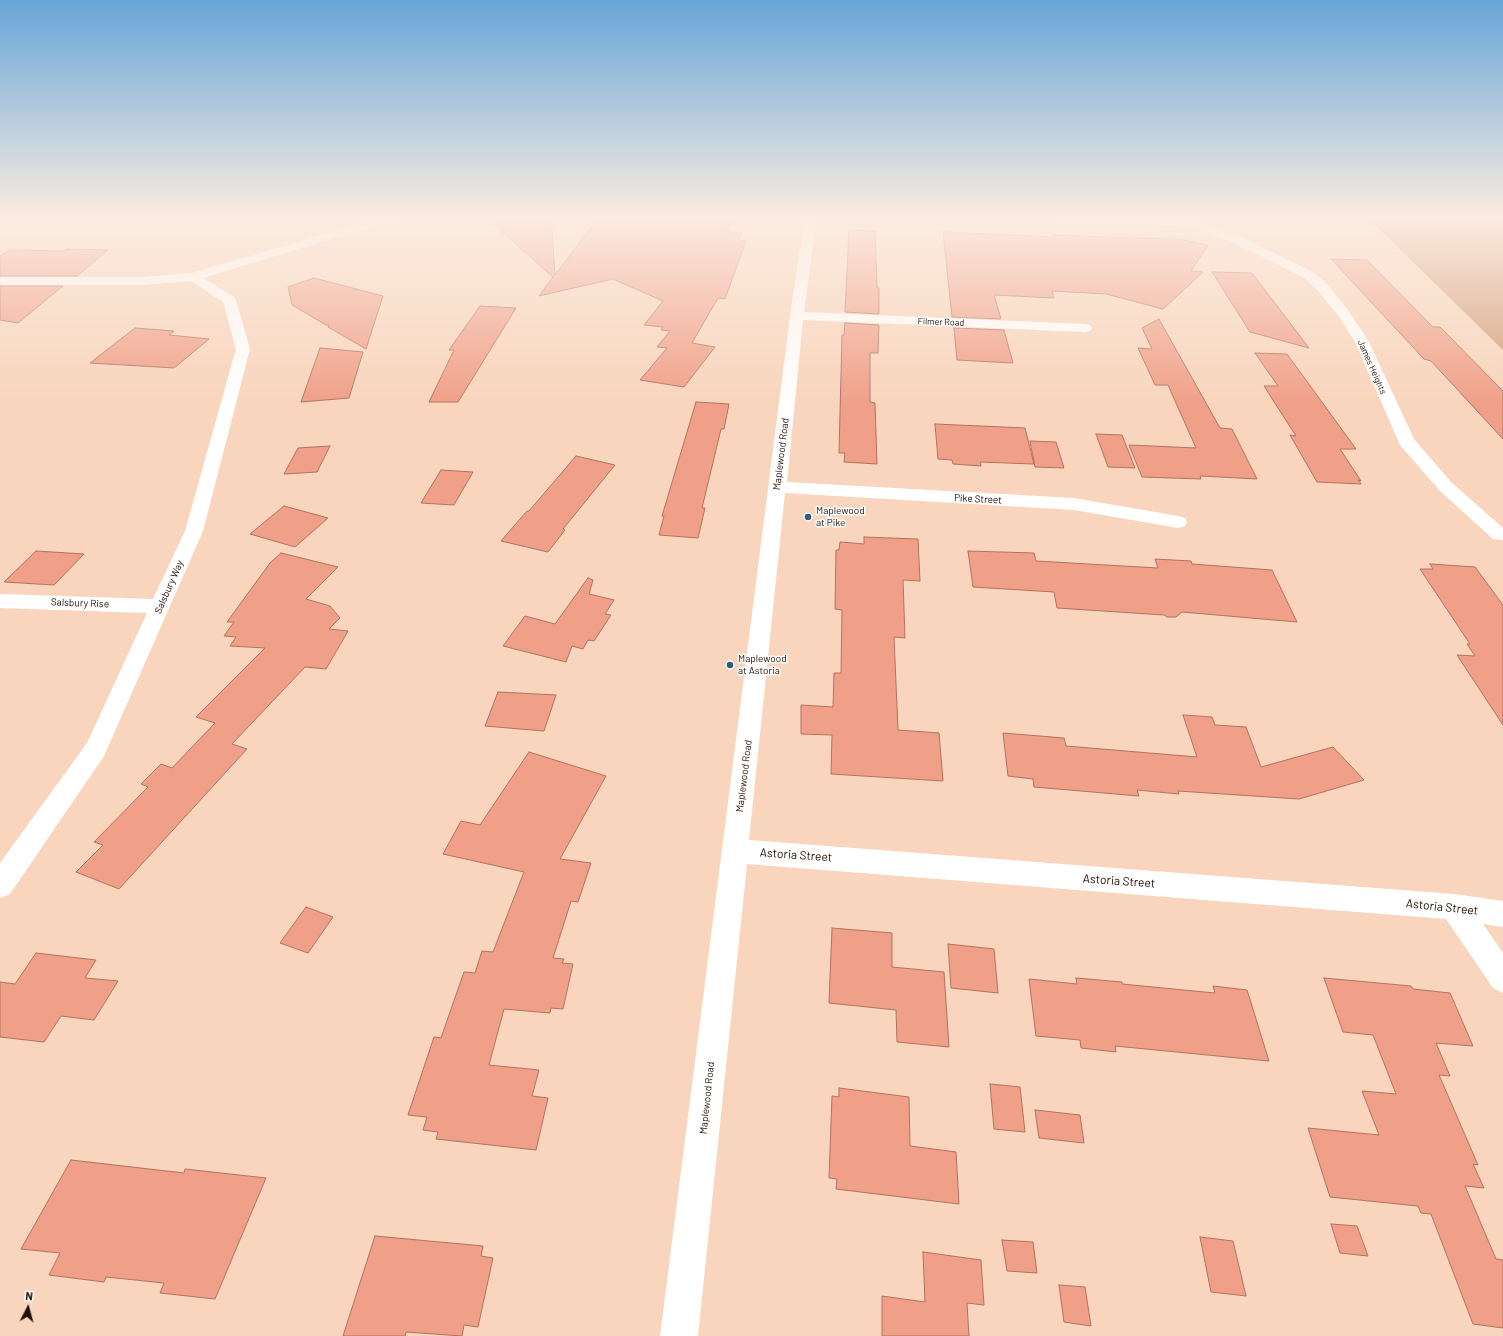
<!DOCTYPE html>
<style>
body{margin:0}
#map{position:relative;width:1503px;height:1336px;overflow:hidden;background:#f9d5bd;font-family:Barlow,sans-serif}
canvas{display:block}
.north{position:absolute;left:8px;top:1288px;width:40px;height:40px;-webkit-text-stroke:3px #fefefe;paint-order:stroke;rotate:6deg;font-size:11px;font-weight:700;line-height:16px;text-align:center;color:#220e01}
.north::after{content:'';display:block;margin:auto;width:14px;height:18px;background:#220e01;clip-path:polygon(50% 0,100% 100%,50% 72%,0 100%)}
</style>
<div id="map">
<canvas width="1503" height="1336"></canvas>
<div class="north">N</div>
</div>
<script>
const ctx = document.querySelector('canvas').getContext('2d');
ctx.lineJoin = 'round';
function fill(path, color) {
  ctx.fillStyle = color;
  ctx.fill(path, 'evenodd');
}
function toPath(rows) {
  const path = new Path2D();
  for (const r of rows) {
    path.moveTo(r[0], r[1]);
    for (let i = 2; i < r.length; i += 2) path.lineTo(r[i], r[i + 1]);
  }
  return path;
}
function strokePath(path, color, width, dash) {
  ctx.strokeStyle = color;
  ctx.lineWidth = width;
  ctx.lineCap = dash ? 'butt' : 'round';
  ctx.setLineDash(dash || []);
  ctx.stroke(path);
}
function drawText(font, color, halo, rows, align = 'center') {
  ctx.font = font + ' Barlow,sans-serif';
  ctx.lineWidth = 3;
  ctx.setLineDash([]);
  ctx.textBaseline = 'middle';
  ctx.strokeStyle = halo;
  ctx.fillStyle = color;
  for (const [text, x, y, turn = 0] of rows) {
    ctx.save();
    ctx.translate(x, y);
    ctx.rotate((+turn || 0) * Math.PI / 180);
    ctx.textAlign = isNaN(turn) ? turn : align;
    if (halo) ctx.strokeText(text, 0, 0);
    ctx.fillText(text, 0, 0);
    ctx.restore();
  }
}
const green = toPath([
 [1366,216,1503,216,1503,350]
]);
const building = toPath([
 [516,216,551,216,555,275,600,216,731,222,726,232,742,233,739,240,746,241,725,299,718,298,692,343,715,347,684,387,640,380,667,348,657,347,670,331,661,330,663,327,644,325,663,301,613,279,539,296,553,277,493,224,516,219,516,216],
 [849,230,875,231,877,288,879,288,879,314,845,312,849,230],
 [943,232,1054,237,1053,235,1168,239,1169,237,1208,245,1191,271,1203,272,1163,309,1106,294,1052,291,1054,298,994,295,1001,319,952,317,943,232],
 [67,249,108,250,77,276,0,276,0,256,10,250,63,251,67,249],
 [1331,259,1367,260,1433,327,1440,327,1503,391,1503,439,1431,361,1424,359,1331,259],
 [1212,272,1252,273,1309,348,1250,332,1212,272],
 [314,278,383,296,366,349,328,327,329,325,326,325,292,305,288,287,314,278],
 [0,286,63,286,18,323,0,320,0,286],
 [480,306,516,308,458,402,429,402,454,350,449,350,480,306],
 [1159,319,1220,428,1232,429,1257,479,1200,476,1201,479,1142,477,1129,445,1196,448,1168,385,1155,385,1138,348,1152,349,1142,328,1159,319],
 [845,323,879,325,878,353,870,353,870,402,875,403,877,464,844,462,845,453,839,453,842,335,844,335,845,323],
 [135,328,174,331,169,335,209,339,174,368,90,363,135,328],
 [954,328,1004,330,1013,363,957,360,954,328],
 [320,348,363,352,349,398,301,402,320,348],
 [1255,353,1287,354,1356,449,1340,449,1361,481,1358,480,1361,484,1317,482,1290,435,1296,436,1264,386,1278,386,1255,353],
 [696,402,729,404,724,429,721,429,702,508,705,508,698,538,659,535,664,516,662,516,696,402],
 [935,424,1025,428,1034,464,980,462,981,466,953,464,952,460,938,459,935,424],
 [1096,434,1122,435,1135,468,1108,467,1096,434],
 [1030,441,1056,442,1064,468,1035,467,1030,441],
 [330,446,317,472,284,474,298,448,330,446],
 [576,456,615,465,563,529,565,530,548,552,501,541,527,511,529,511,576,456],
 [441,470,473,472,454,505,421,503,441,470],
 [284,506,328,518,295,547,250,534,284,506],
 [864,537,918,539,920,581,903,580,905,638,894,637,898,730,939,733,943,781,831,774,832,735,801,734,801,705,833,707,834,673,841,673,842,610,835,609,836,550,839,550,840,542,864,544,864,537],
 [36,551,84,554,54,585,4,582,36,551],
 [968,551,1034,553,1036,561,1158,568,1155,559,1191,561,1192,564,1272,570,1297,622,1182,612,1176,617,1167,617,1164,615,1057,608,1054,592,973,587,968,551],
 [281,553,338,567,306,599,330,606,340,618,329,629,348,631,326,669,305,667,232,744,247,749,119,889,76,872,103,845,94,842,148,787,141,784,161,764,172,768,215,723,196,717,265,648,230,646,236,637,224,636,234,622,227,622,270,563,281,553],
 [1430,564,1475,567,1503,605,1503,725,1457,655,1475,656,1467,644,1470,644,1420,569,1433,569,1430,564],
 [588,578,593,580,589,594,614,600,605,614,611,615,594,641,588,640,583,649,572,646,566,662,503,646,525,616,555,624,588,578],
 [498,692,556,695,544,731,485,726,498,692],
 [1183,715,1212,717,1215,725,1246,727,1261,767,1333,747,1364,780,1299,799,1178,791,1179,794,1137,790,1139,796,1034,787,1033,779,1008,776,1003,733,1064,738,1066,746,1197,757,1183,715],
 [529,752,606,776,560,859,591,863,578,902,571,901,553,958,564,959,562,963,573,964,563,1009,551,1008,550,1013,504,1009,489,1065,539,1070,532,1096,548,1098,536,1150,436,1139,438,1132,423,1130,427,1117,408,1115,434,1037,441,1038,464,972,475,973,482,951,493,952,524,872,443,854,461,821,480,825,529,752],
 [306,907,333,917,308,953,280,943,306,907],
 [832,928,892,933,892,967,944,972,949,1047,897,1042,896,1010,829,1003,832,928],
 [948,944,994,949,998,993,951,988,948,944],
 [36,953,96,960,85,978,118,981,94,1020,61,1016,44,1042,0,1037,0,982,15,984,36,953],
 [1076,978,1122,982,1122,984,1215,993,1213,986,1247,990,1269,1061,1115,1046,1116,1052,1081,1048,1080,1040,1036,1036,1029,979,1077,984,1076,978],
 [1324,978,1411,986,1413,989,1450,993,1473,1046,1436,1043,1450,1076,1439,1075,1478,1165,1473,1164,1484,1188,1465,1186,1496,1259,1503,1260,1503,1328,1473,1324,1431,1214,1421,1213,1418,1206,1330,1197,1308,1128,1379,1135,1362,1091,1396,1094,1373,1035,1343,1032,1324,978],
 [990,1084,1020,1087,1025,1132,994,1129,990,1084],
 [839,1088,909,1097,910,1146,956,1152,959,1204,836,1189,837,1179,829,1178,832,1096,839,1097,839,1088],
 [1035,1110,1080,1115,1084,1143,1039,1138,1035,1110],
 [71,1160,184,1173,185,1169,266,1178,215,1299,160,1293,164,1283,106,1277,104,1282,49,1275,60,1253,21,1249,71,1160],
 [1331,1224,1357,1226,1368,1256,1340,1253,1331,1224],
 [375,1236,483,1246,481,1256,493,1258,478,1327,464,1325,462,1336,406,1332,405,1336,343,1336,375,1236],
 [1200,1237,1233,1241,1246,1296,1211,1292,1200,1237],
 [1002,1240,1033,1242,1037,1273,1007,1271,1002,1240],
 [923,1252,981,1260,984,1305,967,1303,969,1336,882,1336,882,1296,925,1302,923,1252],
 [1059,1285,1085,1287,1091,1326,1064,1322,1059,1285]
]);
const minor = toPath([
 [384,216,402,216,401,218,203,278,234,297,236,300,250,349,203,531,104,756,10,894,0,898,0,863,87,743,147,613,0,608,0,594,153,599,185,531,236,349,223,302,191,281,143,285,0,285,0,277,143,277,192,273,384,216],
 [805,216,817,216,804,312,1085,324,1090,325,1092,328,1090,331,1085,332,803,320,787,482,1074,498,1178,516,1185,518,1187,522,1185,526,1178,528,1074,510,785,493,749,840,1454,894,1503,901,1503,927,1483,924,1503,953,1503,993,1493,988,1446,919,747,864,698,1336,660,1336,790,316,805,216],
 [1015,216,1116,216,1171,219,1194,222,1221,230,1247,240,1311,271,1327,284,1348,310,1369,342,1414,439,1451,482,1503,528,1503,540,1493,539,1439,490,1400,445,1355,342,1338,315,1317,290,1303,277,1239,246,1213,234,1193,228,1171,225,1020,219,1015,216]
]);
const markers = [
 [808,517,4,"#2d5f7c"],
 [730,665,4,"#2d5f7c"]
];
const farStreetnames = [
 ["Filmer Road",941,322,2],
 ["James Heights",1372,367,66]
];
const streetNames = [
 ["Maplewood Road",781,454,-83],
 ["Pike Street",978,499,3],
 ["Salsbury Way",169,587,-66],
 ["Salsbury Rise",80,603,2],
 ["Maplewood Road",744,776,-83],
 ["Maplewood Road",707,1098,-84]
];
const poiNames = [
 ["Maplewood",816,511],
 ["at Pike",816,523],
 ["Maplewood",738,659],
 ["at Astoria",738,671]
];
const nearStreetnames = [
 ["Astoria Street",796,855,4],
 ["Astoria Street",1119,881,4],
 ["Astoria Street",1442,907,6]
];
fill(green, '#d29e79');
fill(building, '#f0a089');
strokePath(building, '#b27260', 1);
fill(minor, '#fff');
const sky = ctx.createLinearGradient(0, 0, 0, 403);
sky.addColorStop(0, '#67a6d8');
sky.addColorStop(0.54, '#fcece1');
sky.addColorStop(1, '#fcece100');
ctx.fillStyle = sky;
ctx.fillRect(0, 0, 1503, 403);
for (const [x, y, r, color] of markers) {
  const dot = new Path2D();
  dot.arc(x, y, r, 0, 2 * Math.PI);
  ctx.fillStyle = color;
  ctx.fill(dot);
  strokePath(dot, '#fefefe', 1.5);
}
drawText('9px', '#220e01', '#fefefe', farStreetnames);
drawText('10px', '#220e01', '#fefefe', streetNames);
drawText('10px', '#220e01', '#fefefe', poiNames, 'left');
drawText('12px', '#220e01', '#fefefe', nearStreetnames);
</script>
